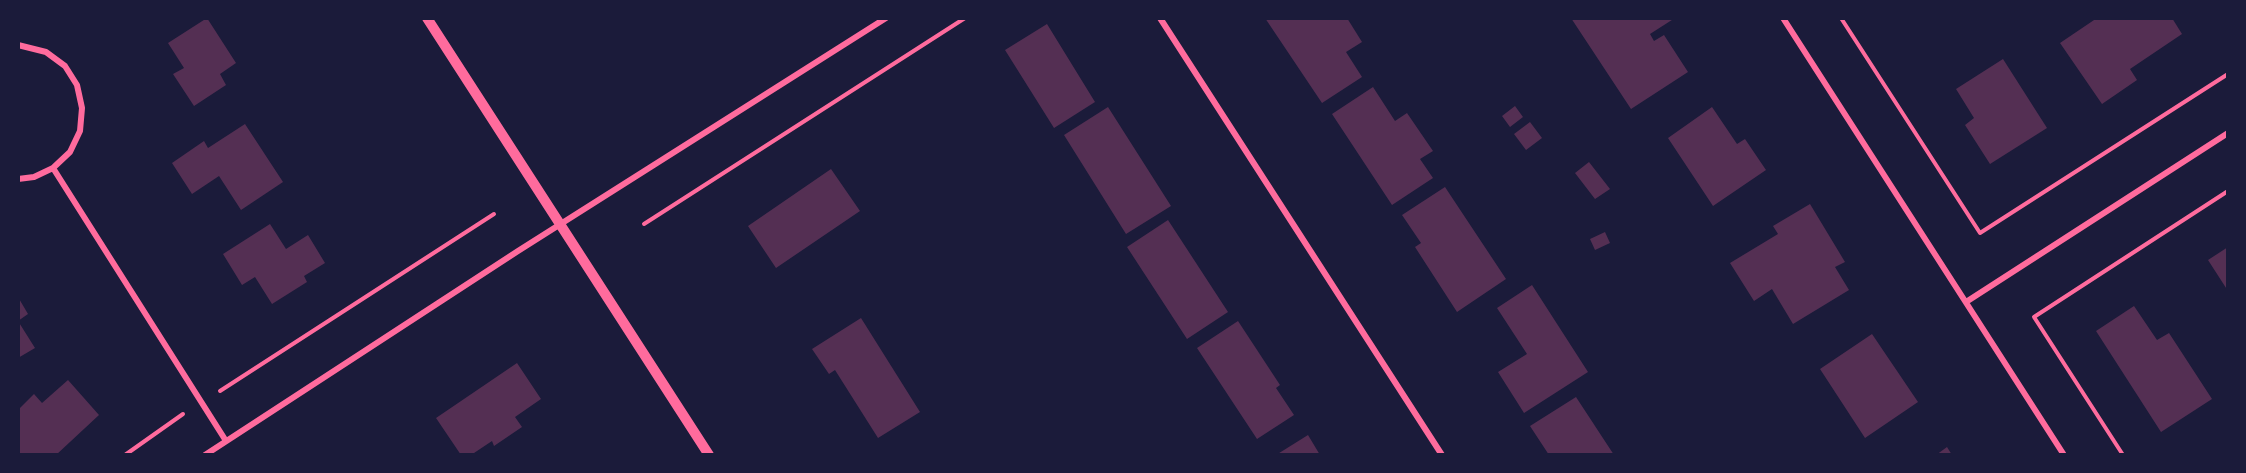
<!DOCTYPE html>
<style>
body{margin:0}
#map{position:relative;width:2246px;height:473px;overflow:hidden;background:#1b1b3a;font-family:Ubuntu,sans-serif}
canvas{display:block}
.frame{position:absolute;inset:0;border:20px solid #1b1b3a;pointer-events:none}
</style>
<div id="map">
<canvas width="2246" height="473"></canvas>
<div class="frame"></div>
</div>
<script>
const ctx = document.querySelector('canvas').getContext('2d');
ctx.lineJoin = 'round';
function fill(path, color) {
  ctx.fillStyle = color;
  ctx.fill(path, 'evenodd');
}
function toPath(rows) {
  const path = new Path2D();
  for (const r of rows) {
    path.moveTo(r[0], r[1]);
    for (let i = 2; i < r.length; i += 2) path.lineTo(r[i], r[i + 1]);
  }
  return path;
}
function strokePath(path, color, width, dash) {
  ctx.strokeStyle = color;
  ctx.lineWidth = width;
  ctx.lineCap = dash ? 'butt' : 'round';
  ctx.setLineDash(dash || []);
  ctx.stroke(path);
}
const building = toPath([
 [207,18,236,63,220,74,226,85,194,106,173,74,184,68,168,43],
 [1265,18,1347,18,1362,42,1346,52,1362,77,1322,103],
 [1571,18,1675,18,1650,34,1654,41,1664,35,1688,72,1631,109],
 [2097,18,2172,18,2182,34,2130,69,2137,80,2102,104,2060,43],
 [1047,24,1095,102,1054,128,1005,50],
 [2003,59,2047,128,1990,164,1965,125,1974,118,1956,89],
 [1373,87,1395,121,1407,113,1433,151,1420,159,1433,178,1392,205,1332,114],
 [1515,106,1523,117,1510,127,1502,116],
 [1108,107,1171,206,1126,234,1064,135],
 [1712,107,1737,144,1745,139,1766,170,1713,206,1668,138],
 [1530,122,1542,138,1526,150,1514,134],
 [245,124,283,182,241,210,219,176,192,194,172,163,204,141,208,148],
 [1589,162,1610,189,1595,199,1575,173],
 [831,169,860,211,776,268,748,226],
 [1445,187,1506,279,1457,312,1415,247,1421,243,1402,215],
 [1810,204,1845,262,1835,267,1849,290,1793,324,1772,289,1754,301,1730,263,1778,234,1773,226],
 [1168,220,1228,312,1187,339,1127,247],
 [270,224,286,249,308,235,325,263,304,276,307,282,272,304,255,277,242,285,223,254],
 [1605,232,1610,243,1595,250,1590,239],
 [2228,247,2228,291,2208,260],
 [1532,285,1588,372,1524,413,1498,372,1527,354,1497,308],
 [18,297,28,314,18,321],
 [2134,306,2157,340,2169,333,2212,399,2161,432,2096,331],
 [861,318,920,412,878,438,835,370,829,374,812,349],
 [18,321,35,348,18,358],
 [1238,321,1280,385,1276,388,1294,415,1257,439,1197,348],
 [1872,334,1918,402,1865,438,1820,369],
 [517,363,541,399,515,417,522,427,494,446,492,441,471,455,461,455,436,418],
 [68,380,99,415,56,455,18,455,18,410,34,394,42,403],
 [1576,397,1614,455,1549,455,1530,426],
 [1308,435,1320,455,1276,455],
 [1947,447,1952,455,1936,455]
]);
const path = toPath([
 [1841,18,1980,233,2228,74],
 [644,224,965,18],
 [220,391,494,214],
 [125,455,183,414],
 [2123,455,2034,317,2228,191]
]);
const minor = toPath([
 [1160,18,1442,455],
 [1783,18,2064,455],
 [18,45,46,52,65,66,77,85,82,108,80,131,70,152,53,168,34,177,18,179],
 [53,168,226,441],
 [1966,302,2228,133],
 [205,455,518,251,886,18]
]);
const tertiary = toPath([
 [427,18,709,455]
]);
fill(building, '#542f53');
strokePath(path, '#ff6b9d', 4);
strokePath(minor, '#ff6b9d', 6);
strokePath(tertiary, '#ff6b9d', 10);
</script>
